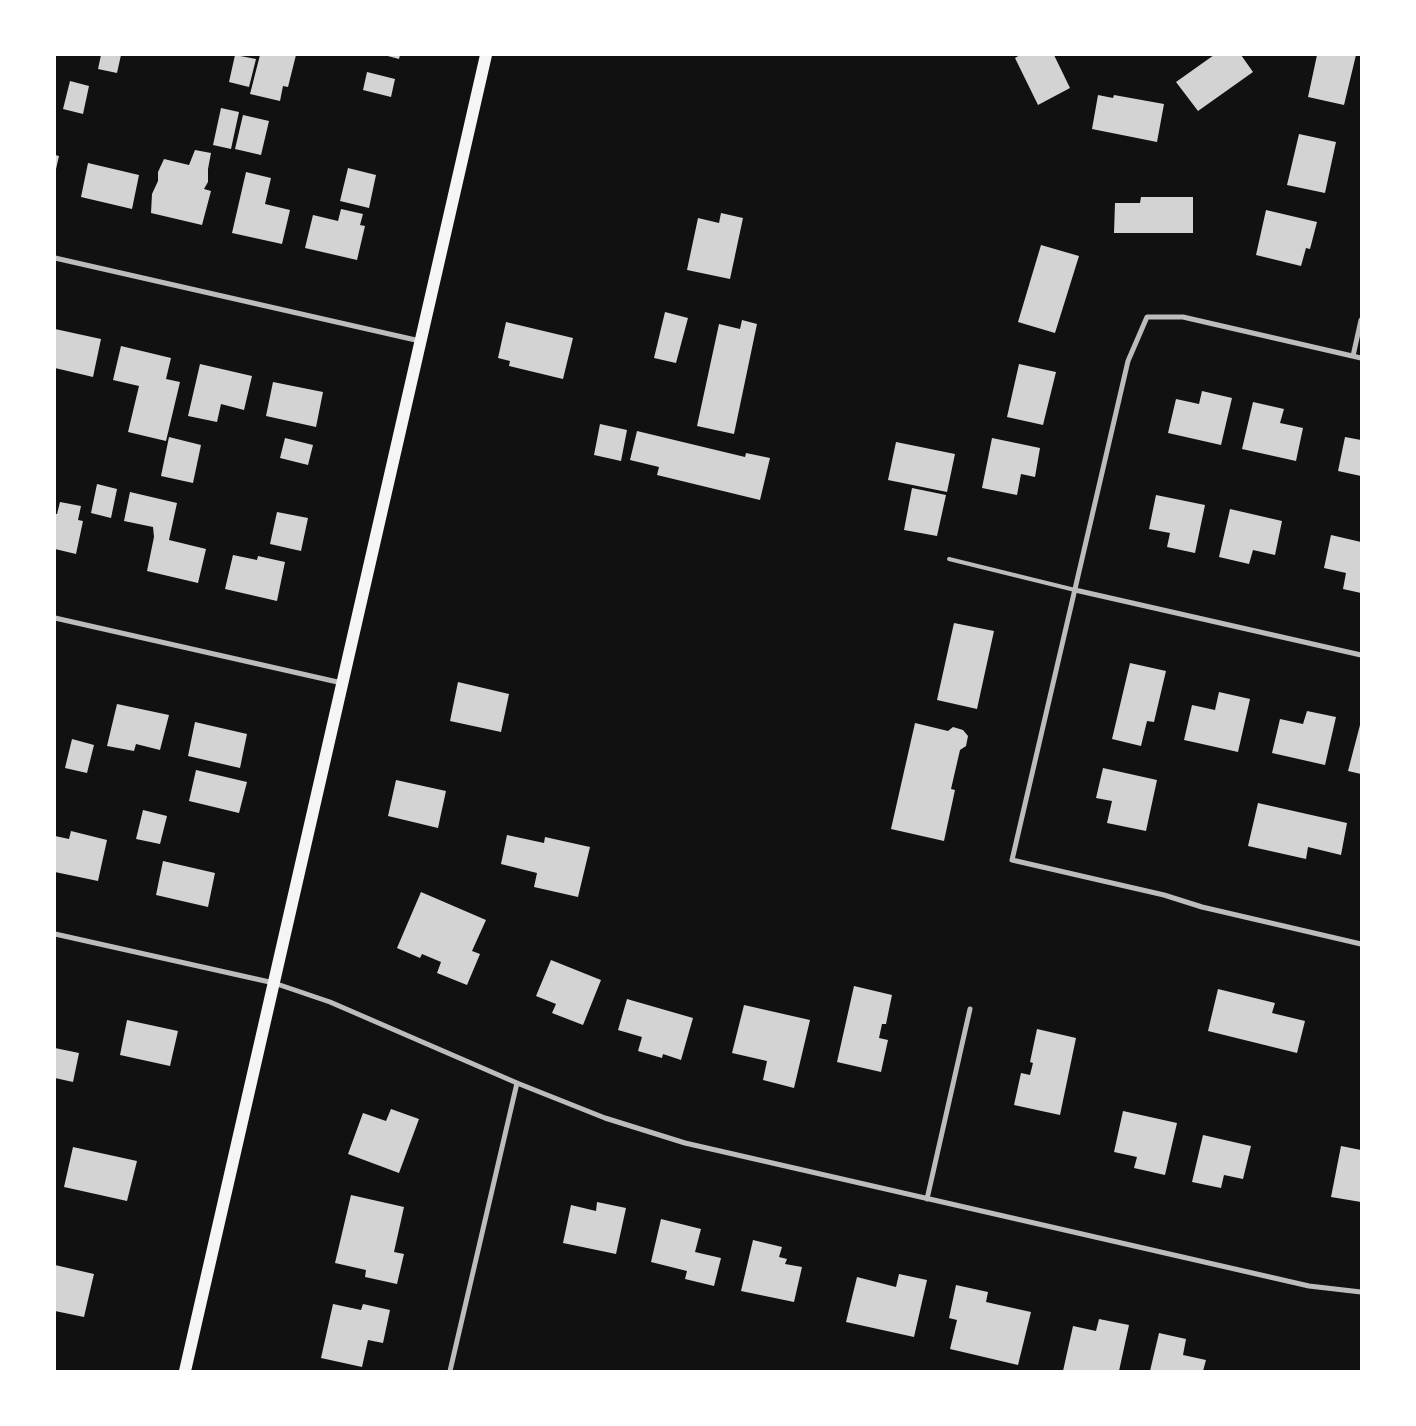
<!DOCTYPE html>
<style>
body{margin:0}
#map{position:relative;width:1416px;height:1426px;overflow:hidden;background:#111;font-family:Montserrat,sans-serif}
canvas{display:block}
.frame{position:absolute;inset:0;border:56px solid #fff;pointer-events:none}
</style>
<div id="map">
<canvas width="1416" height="1426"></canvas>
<div class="frame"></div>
</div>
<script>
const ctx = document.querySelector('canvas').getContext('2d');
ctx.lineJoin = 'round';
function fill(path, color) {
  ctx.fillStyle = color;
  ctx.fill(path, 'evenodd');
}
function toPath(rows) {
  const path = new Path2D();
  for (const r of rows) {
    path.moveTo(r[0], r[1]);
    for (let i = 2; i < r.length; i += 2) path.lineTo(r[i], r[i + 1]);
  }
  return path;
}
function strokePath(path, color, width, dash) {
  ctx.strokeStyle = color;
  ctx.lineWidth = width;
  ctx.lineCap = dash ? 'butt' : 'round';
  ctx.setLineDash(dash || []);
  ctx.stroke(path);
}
const building = toPath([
 [101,55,121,55,117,73,98,69],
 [235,55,256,59,249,87,229,82],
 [260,55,296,55,288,87,283,86,280,101,250,94],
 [384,55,400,55,399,59],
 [1020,55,1054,55,1070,88,1038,105,1015,58],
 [1214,55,1241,55,1253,72,1198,111,1176,82],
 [1317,55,1356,55,1344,105,1308,97],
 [367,72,395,79,391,97,363,90],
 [70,81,89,86,83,114,63,109],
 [1098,95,1113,98,1114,95,1164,104,1157,142,1092,129],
 [221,108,239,112,231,149,213,145],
 [243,115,269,121,261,155,235,149],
 [1299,134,1336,142,1325,193,1287,185],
 [195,150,211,153,208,169,208,182,204,189,211,191,202,225,151,213,152,194,158,181,158,172,164,159,189,165],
 [55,155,59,156,56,169,55,169],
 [88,163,139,175,132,209,81,197],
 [348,168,376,175,369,208,340,201],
 [246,172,271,178,265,204,290,210,282,244,232,233],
 [1141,197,1193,197,1193,233,1114,233,1115,203,1140,203],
 [341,209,363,214,360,225,365,226,357,260,305,248,313,215,338,221],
 [1266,210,1317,222,1310,249,1306,248,1301,266,1256,255],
 [721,213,743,218,730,279,687,270,698,218,719,223],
 [1041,245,1079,256,1055,333,1018,322],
 [665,312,688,318,676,363,654,358],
 [742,320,757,324,734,434,697,426,719,324,740,329],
 [506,322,573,338,563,379,509,366,510,361,498,358],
 [55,329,101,339,93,377,55,368],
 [121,346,171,358,166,379,180,382,166,441,128,432,139,386,113,380],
 [200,364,252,376,244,410,221,404,217,422,188,416],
 [1019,364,1056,372,1043,425,1007,417],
 [273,382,323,392,316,427,266,416],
 [1202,391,1232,398,1221,445,1168,433,1176,399,1199,404],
 [1253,402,1284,409,1280,423,1303,428,1296,461,1242,449],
 [600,424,627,430,621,461,594,455],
 [637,431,745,457,746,453,770,458,760,500,657,475,659,467,630,460],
 [169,437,201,445,193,483,161,476],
 [1345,437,1361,440,1361,476,1338,471],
 [285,438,313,445,308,465,280,458],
 [992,438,1040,448,1035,477,1021,474,1017,495,982,488],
 [896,442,955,454,947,492,888,480],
 [97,484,117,489,111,518,91,513],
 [912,488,946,495,937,536,904,530],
 [130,492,177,503,169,540,206,549,198,583,147,571,154,537,153,527,124,521],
 [1156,495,1205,505,1195,553,1167,547,1170,533,1149,529],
 [60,502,81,506,78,520,83,521,76,554,55,549,55,514,57,514],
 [1230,509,1282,521,1275,555,1253,550,1249,564,1219,557],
 [277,512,308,518,301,551,270,544],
 [1331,535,1361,542,1361,593,1343,589,1346,573,1324,568],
 [233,555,257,560,258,556,285,562,277,601,225,589],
 [954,623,994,631,977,709,937,700],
 [1130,663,1166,671,1154,722,1147,721,1141,746,1112,739],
 [458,682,509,694,501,732,450,721],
 [1219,692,1250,699,1238,752,1184,740,1192,705,1215,710],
 [117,704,169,715,160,750,136,744,134,751,107,746],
 [1307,711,1336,717,1325,765,1272,753,1280,719,1303,724],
 [195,722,247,734,240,768,188,756],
 [915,723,948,731,953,727,963,730,968,736,966,746,960,750,951,789,955,790,944,841,891,829],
 [1360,725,1361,726,1361,774,1348,771],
 [72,739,94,745,87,773,65,768],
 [1103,768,1157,780,1146,831,1107,823,1112,801,1096,798],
 [196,770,247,782,239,813,189,801],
 [396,780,446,791,438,828,388,816],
 [1258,803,1347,823,1341,855,1308,847,1306,859,1248,846],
 [143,810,167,816,160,844,136,839],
 [71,831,107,840,98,881,55,872,55,836,69,839],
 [507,835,544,843,545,837,590,847,578,897,534,887,537,873,501,864],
 [163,861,215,873,208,907,156,895],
 [421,892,486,920,472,951,480,954,467,985,437,973,441,962,422,954,420,958,397,948],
 [551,960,601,980,583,1025,552,1013,556,1004,536,996],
 [854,986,892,995,886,1024,882,1024,879,1038,888,1040,881,1072,837,1062],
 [1218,989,1275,1003,1272,1013,1305,1021,1297,1053,1208,1031],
 [627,999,693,1018,681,1060,663,1054,662,1058,638,1051,642,1037,618,1030],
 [744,1005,810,1020,794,1088,763,1080,767,1061,732,1053],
 [127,1020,178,1031,170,1066,120,1055],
 [1037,1029,1076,1038,1060,1115,1014,1105,1021,1073,1030,1075,1033,1063,1030,1062],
 [55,1048,79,1053,73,1082,55,1078],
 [391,1109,419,1119,399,1173,348,1154,363,1113,386,1121],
 [1123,1111,1177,1123,1165,1175,1134,1168,1137,1157,1114,1152],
 [1203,1135,1251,1146,1243,1179,1224,1175,1221,1188,1192,1182],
 [1341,1146,1361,1150,1361,1202,1331,1197],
 [73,1147,137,1161,127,1201,64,1187],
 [351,1195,404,1207,394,1252,404,1254,397,1284,365,1277,366,1270,335,1263],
 [597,1202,626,1208,616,1254,563,1243,571,1205,596,1211],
 [661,1219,701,1229,695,1252,721,1258,714,1286,685,1279,687,1271,651,1262],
 [753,1240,782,1247,779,1257,787,1259,785,1264,802,1267,794,1302,741,1291],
 [55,1265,94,1274,84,1317,55,1311],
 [899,1274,927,1280,914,1337,846,1322,857,1277,896,1287],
 [956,1285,988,1292,986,1302,1031,1312,1018,1365,950,1349,957,1320,949,1318],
 [333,1304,361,1310,363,1304,390,1310,383,1343,368,1340,362,1367,321,1358],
 [1099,1319,1129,1325,1119,1371,1063,1371,1073,1326,1096,1331],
 [1159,1333,1186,1339,1183,1355,1206,1360,1203,1371,1150,1371]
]);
const service = toPath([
 [949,559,1075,590]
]);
const minor = toPath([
 [55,258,420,341],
 [1353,356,1361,320],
 [1361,358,1183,317,1147,317,1128,361,1012,860,1164,895,1202,907,1361,944],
 [1075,590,1361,655],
 [55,618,342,683],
 [55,934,274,983,330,1002,517,1083,605,1118,685,1143,1309,1286,1361,1292],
 [927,1199,970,1009],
 [450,1371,517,1083]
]);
const primary = toPath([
 [185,1371,486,55]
]);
fill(building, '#d3d3d3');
strokePath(service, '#bcbcbc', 4);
strokePath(minor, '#bcbcbc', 5);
strokePath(primary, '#f5f5f5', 12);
</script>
